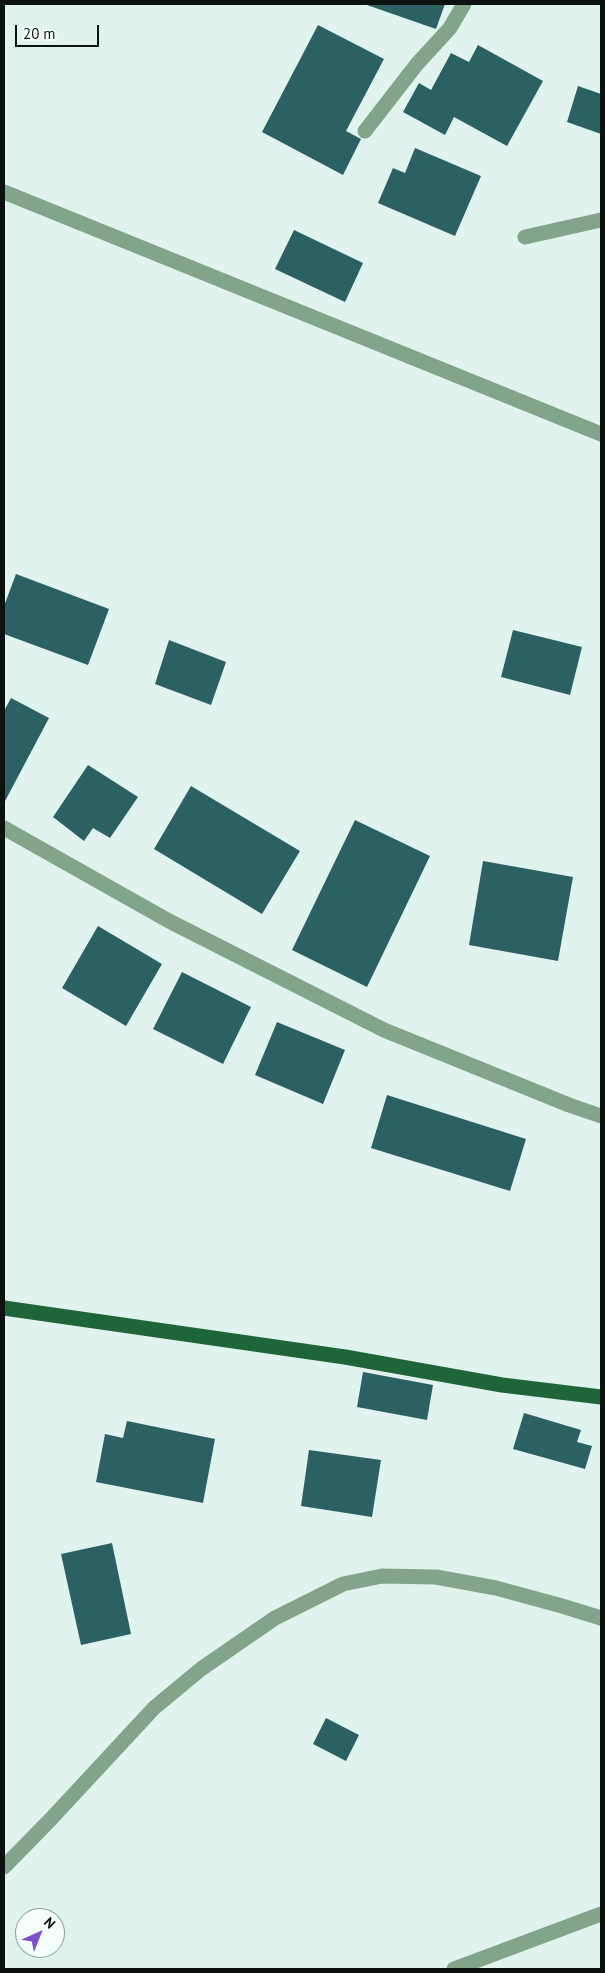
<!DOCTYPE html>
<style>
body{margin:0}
#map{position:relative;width:605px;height:1973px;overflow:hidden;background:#e1f3ee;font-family:"PT Sans",sans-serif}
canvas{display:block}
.frame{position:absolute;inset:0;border:5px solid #0c1210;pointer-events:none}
.north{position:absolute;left:15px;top:1908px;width:50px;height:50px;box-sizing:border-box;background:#f4fffc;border:1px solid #97a09e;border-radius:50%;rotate:44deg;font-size:14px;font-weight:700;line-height:20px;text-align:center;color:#0c1210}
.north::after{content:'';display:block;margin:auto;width:18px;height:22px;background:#7c51ca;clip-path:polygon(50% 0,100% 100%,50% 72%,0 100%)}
.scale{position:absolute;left:15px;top:25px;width:84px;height:22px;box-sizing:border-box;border:2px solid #0c1210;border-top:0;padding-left:6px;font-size:15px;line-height:18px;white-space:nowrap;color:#0c1210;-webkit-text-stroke:4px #f4fffc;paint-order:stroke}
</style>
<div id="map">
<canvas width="605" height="1973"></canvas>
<div class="frame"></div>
<div class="north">N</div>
<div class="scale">20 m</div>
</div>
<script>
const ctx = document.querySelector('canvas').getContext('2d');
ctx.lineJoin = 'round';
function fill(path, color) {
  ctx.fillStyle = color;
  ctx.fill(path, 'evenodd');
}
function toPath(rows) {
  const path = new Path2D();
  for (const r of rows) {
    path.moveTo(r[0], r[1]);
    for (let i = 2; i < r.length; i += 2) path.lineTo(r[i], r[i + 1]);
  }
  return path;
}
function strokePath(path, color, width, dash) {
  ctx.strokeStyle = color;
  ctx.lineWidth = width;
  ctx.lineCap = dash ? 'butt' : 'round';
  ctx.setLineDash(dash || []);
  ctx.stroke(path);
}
const building = toPath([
 [364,4,445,4,436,29],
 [318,25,384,59,346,131,361,139,343,175,262,132],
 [478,45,543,81,507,146,454,117,445,135,403,112,419,83,431,90,451,53,469,62],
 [578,86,601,94,601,134,567,122],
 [415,148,481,176,455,236,378,203,393,168,405,173],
 [294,230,363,263,345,302,275,269],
 [16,574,109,609,88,665,4,634,4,606],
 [513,630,582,647,570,695,501,677],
 [169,640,226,662,211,705,155,684],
 [11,698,49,718,4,803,4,711],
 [88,765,138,797,110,838,93,828,84,841,53,817],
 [191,786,300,851,262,914,154,849],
 [355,820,430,856,367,987,292,950],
 [483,861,573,877,558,961,469,945],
 [98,926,162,964,126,1026,62,988],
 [182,972,251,1007,223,1064,153,1029],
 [277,1022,345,1050,323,1104,255,1075],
 [387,1095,526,1139,510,1191,371,1148],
 [363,1372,433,1385,427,1420,357,1407],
 [524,1413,581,1430,577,1442,592,1446,585,1469,513,1449],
 [127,1421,215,1439,203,1503,96,1482,105,1434,123,1438],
 [309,1450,381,1460,372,1517,301,1506],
 [112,1543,131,1634,81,1645,61,1554],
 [326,1718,359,1735,346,1761,313,1744]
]);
const minor = toPath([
 [365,131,417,64,450,28,464,4],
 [4,192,601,434],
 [525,237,601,220],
 [4,828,169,921,384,1030,569,1105,601,1116],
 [4,1867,50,1820,154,1708,201,1669,275,1618,343,1584,382,1576,436,1577,496,1588,562,1606,601,1618],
 [454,1969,601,1914]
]);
const major = toPath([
 [4,1308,345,1357,502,1385,601,1397]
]);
fill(building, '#2c6164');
strokePath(minor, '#82a48a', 15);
strokePath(major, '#1e6539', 15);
</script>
